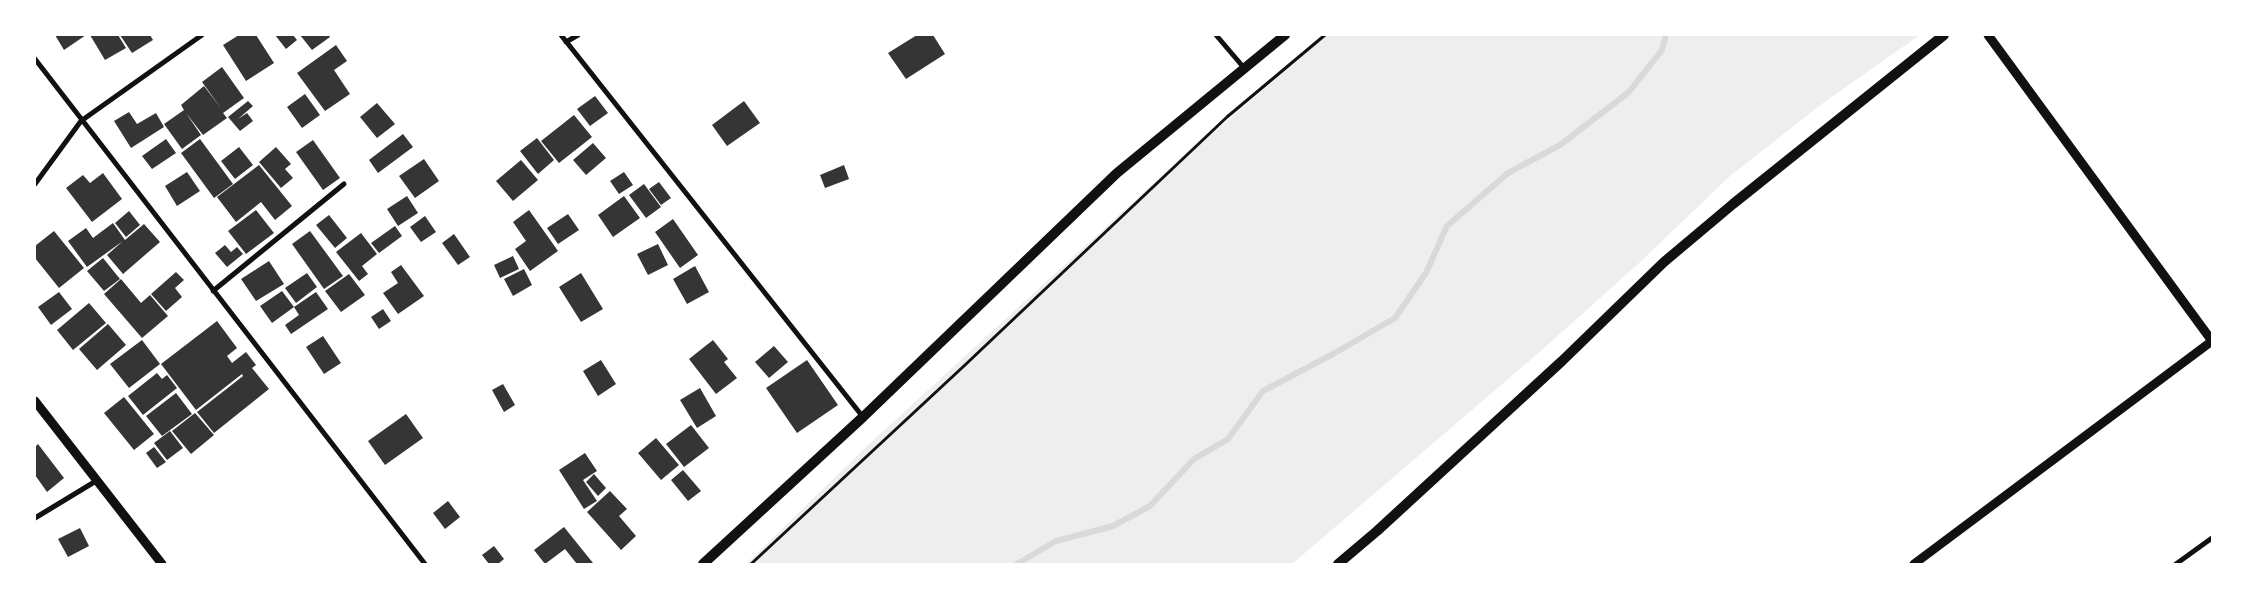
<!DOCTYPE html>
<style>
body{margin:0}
#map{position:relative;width:2247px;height:599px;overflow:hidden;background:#fff;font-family:"Times New Roman",serif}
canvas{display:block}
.frame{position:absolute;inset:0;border:36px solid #fff;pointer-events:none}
</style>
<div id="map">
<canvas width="2247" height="599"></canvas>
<div class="frame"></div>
</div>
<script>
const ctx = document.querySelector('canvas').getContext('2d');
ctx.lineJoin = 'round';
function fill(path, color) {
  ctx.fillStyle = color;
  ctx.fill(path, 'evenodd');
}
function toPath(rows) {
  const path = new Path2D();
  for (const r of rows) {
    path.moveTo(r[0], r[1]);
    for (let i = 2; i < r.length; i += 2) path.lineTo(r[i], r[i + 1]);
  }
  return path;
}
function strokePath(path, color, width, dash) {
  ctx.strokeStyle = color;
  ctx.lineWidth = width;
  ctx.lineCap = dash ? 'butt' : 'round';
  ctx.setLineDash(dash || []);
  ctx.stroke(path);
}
const green = toPath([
 [1327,35,1920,35,1823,103,1730,176,1638,264,1535,356,1292,564,746,564,866,447,1145,191]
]);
const stream = toPath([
 [1017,564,1056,541,1113,526,1150,506,1194,459,1228,439,1263,391,1333,354,1395,318,1426,273,1447,226,1508,173,1560,145,1629,92,1662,50,1666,35]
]);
const building = toPath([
 [55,35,86,35,64,50],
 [90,35,118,35,126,48,105,60],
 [120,35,150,35,153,40,132,53],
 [239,35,256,35,274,63,246,81,223,45],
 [275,35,293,35,297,40,286,49],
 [300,35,329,35,330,37,312,50],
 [917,35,933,35,945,54,906,79,888,53],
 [336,45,347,61,334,70,350,94,325,111,297,73],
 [222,67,244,98,223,113,227,118,203,135,186,113,201,135,182,149,164,124,184,110,181,105,204,86,221,108,202,82],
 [305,94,320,115,302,128,287,107],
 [595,96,608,113,590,126,577,109],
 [248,101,253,106,238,119,247,113,253,121,240,131,228,117],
 [744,101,760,123,727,146,712,125],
 [377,103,395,124,377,138,360,117],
 [129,112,137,124,156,113,164,127,131,148,114,121],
 [574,115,592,137,559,163,541,141],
 [403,134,413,147,378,173,369,160],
 [537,138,554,160,538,174,520,151],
 [166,139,176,153,152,169,142,156],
 [200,139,233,184,214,198,181,153],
 [313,140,340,178,323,190,296,152],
 [593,143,606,158,586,175,573,160],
 [239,147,253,165,235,179,221,161],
 [276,147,291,164,285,169,293,178,281,188,259,162],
 [424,159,439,181,415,198,399,176],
 [521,160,538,180,513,201,496,181],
 [259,165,292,206,275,220,261,202,236,222,217,197],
 [844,165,849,179,825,188,820,175],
 [187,172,200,191,177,206,165,186],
 [624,172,633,185,619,194,610,181],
 [103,173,122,199,92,222,66,188,83,175,90,183],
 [659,182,671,198,661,205,649,189],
 [644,184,661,207,646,218,629,195],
 [407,196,418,213,398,226,387,209],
 [624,196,640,218,613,237,598,215],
 [256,210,274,233,246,254,228,231],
 [529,210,558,251,530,271,515,249,526,241,513,222],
 [129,211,140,225,126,237,115,223],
 [568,214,579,230,558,244,547,228],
 [329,215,347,238,335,248,316,225],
 [425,216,436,232,421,242,410,227],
 [673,219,698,255,680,268,655,232],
 [113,223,125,240,144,224,160,242,123,274,107,255,123,241,87,267,68,241,86,228,93,238],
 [395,226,402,236,379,253,371,243],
 [54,231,84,268,59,288,35,258,35,246],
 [310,231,343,276,324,289,292,244],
 [361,233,377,254,362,266,368,274,359,281,336,252],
 [454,234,470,257,458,265,442,243],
 [658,244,668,265,648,275,637,254],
 [225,245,231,252,237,247,243,254,227,267,215,253],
 [513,256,519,269,500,278,494,265],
 [103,258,120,279,104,291,87,271],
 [269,261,284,284,256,301,241,279],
 [401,265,424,296,398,314,383,293,398,283,391,272],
 [695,266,709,292,687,304,673,279],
 [524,269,532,285,513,296,504,279],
 [176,272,184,280,175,288,182,297,166,311,151,294],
 [307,273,317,287,296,303,285,288],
 [581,273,603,309,581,322,559,287],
 [349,274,365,295,341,312,325,291],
 [121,279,141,303,150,295,168,316,142,338,104,294],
 [282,291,294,307,316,292,328,309,291,334,285,325,299,315,294,307,272,323,260,306],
 [59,292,72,309,51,325,38,307],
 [89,303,106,323,73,350,57,330],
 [383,309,391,321,379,329,371,317],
 [217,321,237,348,227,356,232,363,246,352,256,365,252,368,269,389,214,433,197,412,243,376,242,374,196,410,161,364],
 [108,324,126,345,97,370,79,349],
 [323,336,341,363,324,374,306,347],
 [142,340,160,364,129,388,110,364],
 [713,340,728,359,724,362,737,378,716,394,689,359],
 [774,346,788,362,769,378,755,362],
 [601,360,616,384,598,396,583,371],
 [807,360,838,405,797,433,766,388],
 [157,373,162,379,167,375,177,388,143,415,128,396],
 [503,384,515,405,504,412,492,390],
 [700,388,716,416,697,428,680,400],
 [176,393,192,414,162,436,146,416],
 [124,397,154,434,134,450,104,413],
 [195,413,214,435,191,454,172,431],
 [406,414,423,438,385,465,368,441],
 [691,425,709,448,684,467,666,444],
 [170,431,183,448,167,460,154,443],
 [656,438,679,465,661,480,638,453],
 [38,444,64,478,47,492,35,475,35,447],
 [154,447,166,462,157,468,146,453],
 [585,453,597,471,583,480,597,501,584,509,559,470],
 [683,470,701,491,688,501,671,480],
 [594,474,606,488,598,496,586,482],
 [610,491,627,509,619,516,636,536,621,550,587,512],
 [448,501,460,517,445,529,433,513],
 [564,527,593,563,592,564,577,564,565,549,545,564,534,550],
 [80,528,89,546,68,557,58,539],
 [494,546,504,559,498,564,489,564,482,555]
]);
const path = toPath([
 [751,564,965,365,1227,117,1325,35]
]);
const minor = toPath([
 [561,35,863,417],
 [1216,35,1245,69],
 [566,42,578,35],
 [35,59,425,564],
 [35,184,81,121,202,35],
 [213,291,344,184],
 [35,518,96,481],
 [2176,564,2212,538]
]);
const tertiary = toPath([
 [1988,35,2212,341],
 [35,401,162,564],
 [1914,564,2212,341]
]);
const secondary = toPath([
 [703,564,863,417,1117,173,1285,35],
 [1338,564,1377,531,1562,361,1664,262,1733,204,1944,35]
]);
fill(green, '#eee');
strokePath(stream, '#d9d9d9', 6);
fill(building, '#353535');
strokePath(path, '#111', 3);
strokePath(minor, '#111', 5);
strokePath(tertiary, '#111', 9);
strokePath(secondary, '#111', 10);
</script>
